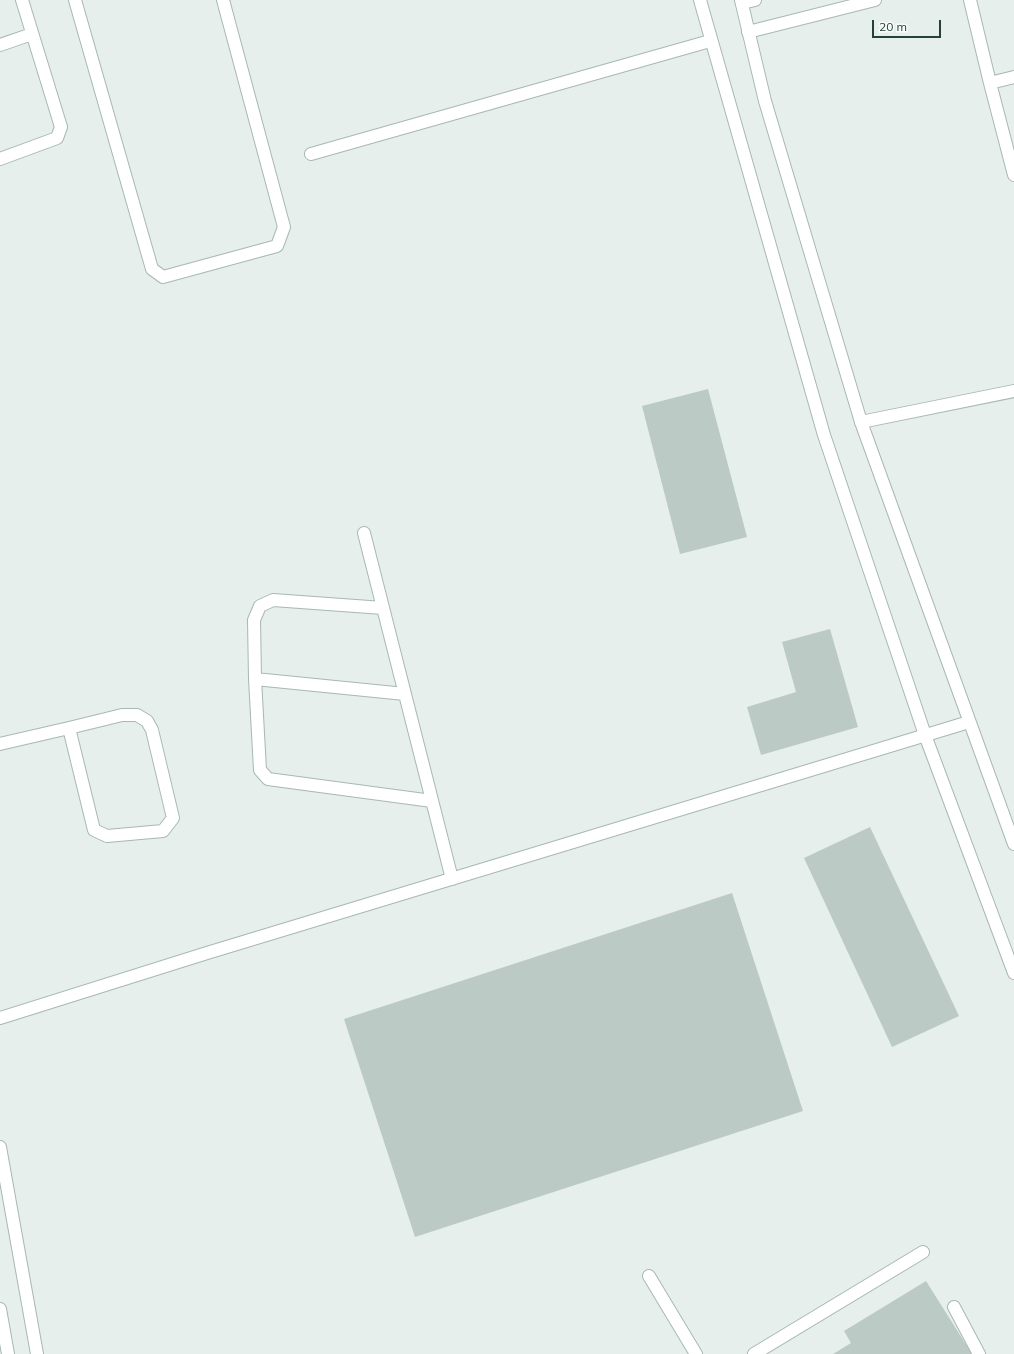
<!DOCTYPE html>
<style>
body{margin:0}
#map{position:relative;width:1014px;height:1354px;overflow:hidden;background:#e6efeb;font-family:Mulish,sans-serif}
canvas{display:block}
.scale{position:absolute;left:872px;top:20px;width:69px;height:18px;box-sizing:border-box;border:2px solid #24423a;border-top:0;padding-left:5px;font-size:12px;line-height:14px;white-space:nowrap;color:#24423a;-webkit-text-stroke:3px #f7fbf9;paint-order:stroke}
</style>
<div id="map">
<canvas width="1014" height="1354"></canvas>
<div class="scale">20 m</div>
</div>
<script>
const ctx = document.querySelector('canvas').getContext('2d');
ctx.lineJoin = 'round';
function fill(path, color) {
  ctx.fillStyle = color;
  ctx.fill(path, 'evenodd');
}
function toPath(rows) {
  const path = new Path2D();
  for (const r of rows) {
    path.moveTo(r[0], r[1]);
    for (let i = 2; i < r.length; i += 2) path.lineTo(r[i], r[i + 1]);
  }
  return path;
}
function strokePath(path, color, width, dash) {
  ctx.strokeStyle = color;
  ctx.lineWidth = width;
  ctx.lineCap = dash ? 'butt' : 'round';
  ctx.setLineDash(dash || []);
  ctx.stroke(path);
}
const building = toPath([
 [708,389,747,537,680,554,642,406],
 [830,629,858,727,761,755,747,707,796,692,782,642],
 [870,827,959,1016,892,1047,804,858],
 [732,893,803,1111,415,1237,344,1019],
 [926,1281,972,1354,833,1354,851,1343,844,1331]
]);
const service = toPath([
 [75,0,152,269,163,277,277,246,284,227,223,0],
 [0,45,32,34],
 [0,159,57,138,61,127,22,0],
 [0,744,69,728,122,715,137,715,147,721,152,730,173,818,163,831,107,836,94,830,69,728],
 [649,1276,696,1354],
 [954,1307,979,1354],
 [754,1354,923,1252]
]);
const minor = toPath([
 [970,0,990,83,1014,77],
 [742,3,755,0],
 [748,32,875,0],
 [990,83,1014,175],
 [311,154,710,41],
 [861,422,1014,391],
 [364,533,452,879],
 [383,608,273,600,260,606,254,620,255,679,260,770,268,779,432,801],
 [255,679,405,694]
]);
const tertiary = toPath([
 [700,0,824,435,925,735,1014,973],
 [741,0,765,101,861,422,1014,844],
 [0,1018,207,953,969,722],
 [0,1147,37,1354],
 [0,1309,8,1354]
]);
fill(building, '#bbcac4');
strokePath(service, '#a8b8b2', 14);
strokePath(minor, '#a8b8b2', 14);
strokePath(tertiary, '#a8b8b2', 14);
strokePath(service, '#fff', 12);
strokePath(minor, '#fff', 12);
strokePath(tertiary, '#fff', 12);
</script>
